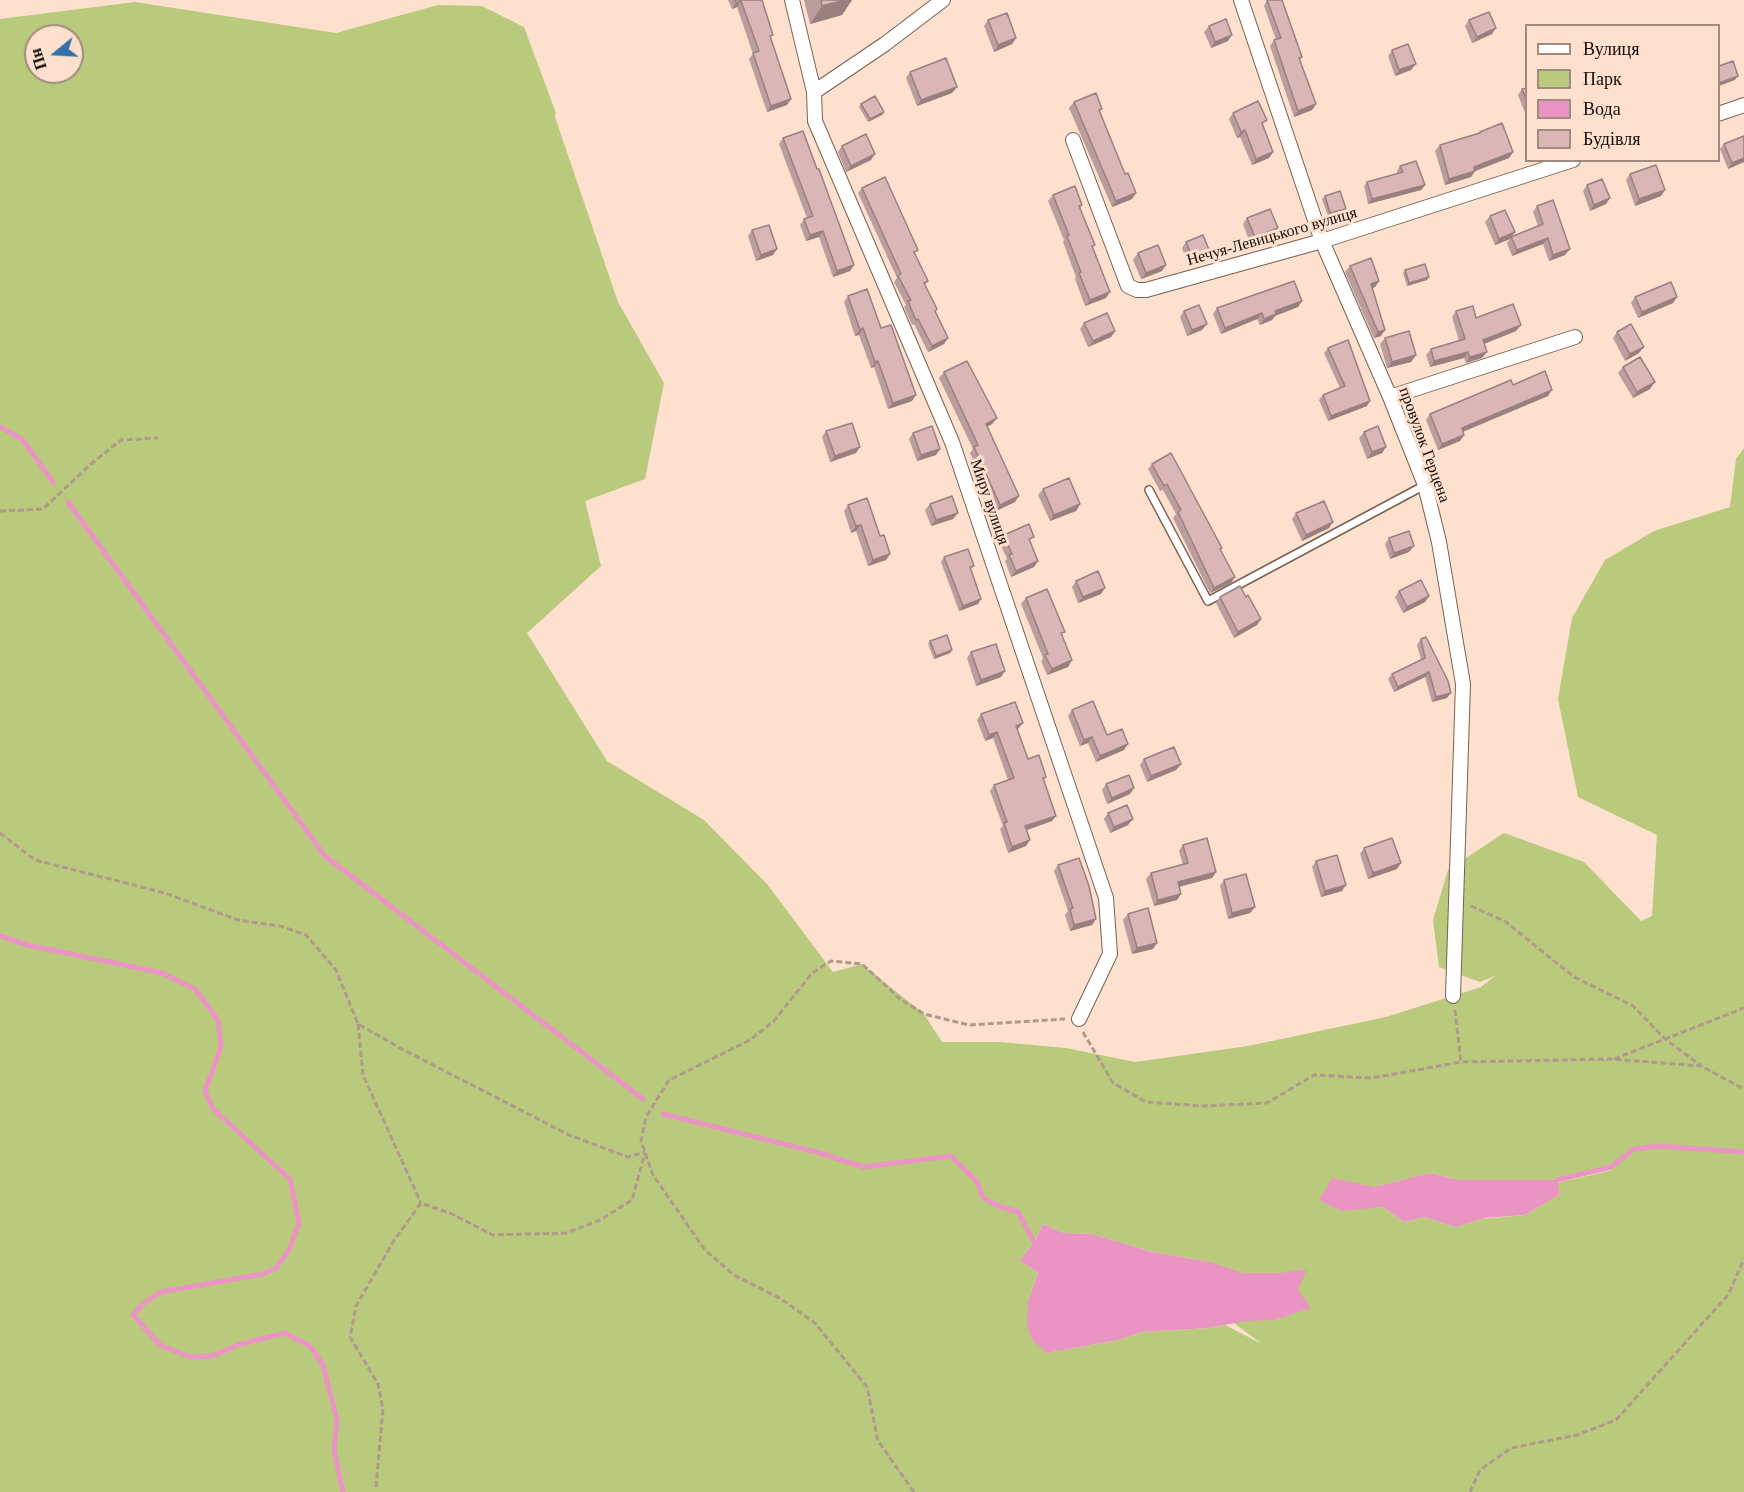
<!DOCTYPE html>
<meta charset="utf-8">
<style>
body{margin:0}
#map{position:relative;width:1744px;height:1492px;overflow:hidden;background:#fde0ce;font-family:"Times New Roman",serif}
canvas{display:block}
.legend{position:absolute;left:1525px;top:24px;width:195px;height:138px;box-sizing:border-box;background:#fde0ce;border:2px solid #a18b7e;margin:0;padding:8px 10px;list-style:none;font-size:18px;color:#160c07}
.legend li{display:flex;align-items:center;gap:12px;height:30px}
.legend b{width:30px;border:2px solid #a18b7e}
.north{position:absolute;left:24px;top:24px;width:60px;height:60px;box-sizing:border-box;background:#fde0ce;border:2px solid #a18b7e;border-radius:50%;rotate:252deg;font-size:16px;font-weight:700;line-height:24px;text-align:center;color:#160c07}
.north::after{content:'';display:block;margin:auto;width:21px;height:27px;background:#3171a8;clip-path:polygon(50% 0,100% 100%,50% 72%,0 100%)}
</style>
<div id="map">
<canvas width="1744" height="1492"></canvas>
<ul class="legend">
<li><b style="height:8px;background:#fff"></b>Вулиця</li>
<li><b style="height:16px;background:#b9ca7d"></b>Парк</li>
<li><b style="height:16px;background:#e994c2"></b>Вода</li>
<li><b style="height:16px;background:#dab7b6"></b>Будівля</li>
</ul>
<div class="north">Пн</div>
</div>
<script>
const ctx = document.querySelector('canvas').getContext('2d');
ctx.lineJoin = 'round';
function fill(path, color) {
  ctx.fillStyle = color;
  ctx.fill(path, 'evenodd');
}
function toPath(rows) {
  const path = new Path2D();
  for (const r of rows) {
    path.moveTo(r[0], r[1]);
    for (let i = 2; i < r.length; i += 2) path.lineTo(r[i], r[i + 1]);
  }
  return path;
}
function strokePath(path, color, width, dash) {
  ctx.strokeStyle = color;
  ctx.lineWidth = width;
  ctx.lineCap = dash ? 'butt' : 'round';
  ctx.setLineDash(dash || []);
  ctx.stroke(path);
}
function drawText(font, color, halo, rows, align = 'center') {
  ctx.font = font + ' "Times New Roman",serif';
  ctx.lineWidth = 6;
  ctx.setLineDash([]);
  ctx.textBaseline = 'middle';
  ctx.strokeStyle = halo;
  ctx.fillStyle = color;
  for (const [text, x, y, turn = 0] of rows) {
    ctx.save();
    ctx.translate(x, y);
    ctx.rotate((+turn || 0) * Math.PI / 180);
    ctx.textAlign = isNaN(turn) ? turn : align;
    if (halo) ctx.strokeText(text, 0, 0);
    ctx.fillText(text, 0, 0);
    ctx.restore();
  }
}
const green = toPath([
 [135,2,336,33,438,5,482,6,524,27,556,113,555,117,618,302,664,383,645,479,585,501,601,566,527,633,607,761,704,820,767,884,833,972,862,964,924,1014,942,1042,1000,1042,1066,1048,1135,1062,1248,1046,1386,1017,1481,987,1495,976,1480,982,1439,967,1433,920,1448,870,1504,833,1584,862,1641,921,1652,916,1657,835,1578,797,1558,699,1572,618,1605,560,1654,531,1730,507,1736,459,1744,448,1744,1492,0,1492,0,19],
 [36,36,72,36,72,72,36,72],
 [1610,1167,1612,1170,1557,1183,1560,1194,1525,1215,1481,1219,1456,1227,1424,1217,1404,1222,1383,1207,1340,1210,1374,1187,1429,1173,1460,1180,1553,1180],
 [1043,1224,1064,1233,1092,1234,1152,1252,1210,1262,1223,1322,1234,1323,1262,1344,1225,1325,1209,1328,1142,1332,1118,1340,1047,1353,1028,1301,1038,1273,1020,1260,1034,1242]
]);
const water = toPath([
 [1429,1173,1460,1180,1557,1180,1560,1194,1525,1215,1485,1218,1456,1227,1424,1217,1404,1222,1383,1207,1341,1211,1319,1200,1332,1178,1374,1187],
 [1043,1224,1064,1233,1092,1234,1152,1252,1210,1262,1243,1273,1281,1273,1307,1269,1298,1290,1311,1308,1274,1320,1246,1321,1209,1328,1142,1332,1118,1340,1047,1353,1033,1341,1027,1326,1028,1301,1038,1273,1020,1260,1035,1241]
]);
const stream = toPath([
 [0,427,22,439,53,482],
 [68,502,325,856,643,1099],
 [0,936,28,945,162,973,195,989,218,1020,221,1047,205,1091,213,1109,290,1179,299,1223,289,1250,276,1268,263,1274,161,1292,144,1303,133,1315,160,1345,190,1357,212,1356,238,1345,285,1333,310,1346,323,1365,337,1420,334,1450,343,1492],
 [663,1114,820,1153,863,1167,951,1156,978,1183,983,1198,1001,1207,1018,1212,1034,1242],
 [1557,1180,1611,1167,1634,1149,1658,1146,1744,1152]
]);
const path = toPath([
 [0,511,43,509,91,464,121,440,158,438],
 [0,833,35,860,165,893,238,920,280,926,306,935,336,970,358,1024,402,1049,569,1135,628,1157,645,1152],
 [1471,906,1506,922,1574,977,1633,1006,1665,1039,1700,1065],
 [1455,1010,1461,1062,1613,1059,1701,1066,1744,1089],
 [358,1024,363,1075,421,1203],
 [1083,1032,1113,1083,1146,1102,1204,1106,1267,1103,1314,1075,1372,1078,1461,1062],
 [1614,1059,1744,1008],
 [376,1487,383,1409,378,1384,350,1337,356,1306,393,1242,421,1203,452,1214,493,1235,566,1233,600,1220,632,1200,645,1153],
 [914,1492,878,1441,867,1387,815,1323,781,1299,734,1275,705,1250,653,1175,641,1141,646,1117,669,1080,750,1040,774,1021,812,973,831,961,862,964,900,999,924,1014,969,1025,1065,1019],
 [1470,1492,1480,1470,1511,1448,1577,1435,1616,1420,1728,1295,1744,1259]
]);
const service = toPath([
 [1149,490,1208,601,1425,485]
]);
const minor = toPath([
 [792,0,814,92,815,121,952,442,1106,898,1110,954,1079,1019],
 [1241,0,1322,241,1390,397,1425,485,1439,542,1463,684,1453,996],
 [814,92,885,44,943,0],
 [1718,114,1744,105],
 [1073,140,1128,286,1137,290,1146,290,1322,241,1573,160],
 [1390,397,1575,337]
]);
const wall = toPath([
 [728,0,762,0,787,105,767,112,749,59,753,54,737,7,732,9],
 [804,0,852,0,842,15,810,24],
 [1267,0,1302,57,1300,60,1316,104,1312,110,1294,117,1270,46,1274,40,1276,40,1264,6],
 [988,20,1016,38,1012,44,994,52,984,26],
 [1469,20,1492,34,1472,43,1465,26],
 [1209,26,1228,41,1211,48,1204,32],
 [1392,50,1411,70,1395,76,1388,56],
 [910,72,957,87,952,93,917,106,906,78],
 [1527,88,1527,118,1518,95,1522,89],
 [1074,102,1100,112,1132,199,1112,207,1069,108],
 [861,104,884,112,882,115,868,122,859,107],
 [1233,113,1263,126,1273,152,1269,158,1252,165,1240,137,1237,138,1229,119],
 [1480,132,1513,152,1509,158,1475,171,1471,177,1445,185,1435,151,1440,145,1478,134],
 [783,138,817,169,854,265,850,271,833,277,819,237,806,241,800,225,804,219,807,218,779,144],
 [1724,144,1744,162,1728,169,1720,149],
 [842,146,871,160,846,172,838,152],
 [1400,166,1425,185,1421,190,1368,204,1364,186,1367,182,1398,174,1397,171],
 [1630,174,1665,190,1661,196,1635,206,1626,180],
 [1587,185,1606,204,1590,211,1583,191],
 [862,188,915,255,928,281,925,285,937,309,936,312,948,338,944,344,928,352,914,324,912,325,904,307,906,305,894,282,897,278,858,193],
 [1053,195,1082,205,1080,208,1093,248,1106,298,1085,306,1075,279,1076,277,1063,242,1064,240,1048,201],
 [1325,196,1344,212,1328,216,1322,199],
 [1537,206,1565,255,1549,261,1543,244,1512,256,1507,243,1510,239,1495,245,1485,222,1490,216,1512,236,1538,226,1533,212],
 [1247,218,1274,234,1250,243,1243,224],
 [752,230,773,255,756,261,748,236],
 [1186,242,1210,252,1206,258,1188,265,1182,248],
 [1138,253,1162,271,1141,279,1133,260],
 [1350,266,1379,281,1375,287,1372,288,1381,336,1374,338,1345,272],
 [1405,270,1427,280,1407,286,1403,273],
 [848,296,881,328,912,401,888,409,874,367,871,368,859,335,855,336,844,302],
 [1635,297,1677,297,1673,303,1638,318,1631,303],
 [1302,301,1298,307,1275,316,1272,320,1260,325,1257,319,1221,334,1213,314,1217,308],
 [1184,311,1202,330,1187,336,1180,317],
 [1456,311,1476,318,1516,331,1484,344,1482,358,1466,363,1464,358,1430,367,1426,355,1431,349,1459,341,1452,317],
 [1084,323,1115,331,1111,337,1088,347,1080,329],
 [1617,332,1639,353,1625,361,1613,338],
 [1385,338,1416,355,1411,362,1387,368,1380,344],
 [1328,348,1367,406,1328,421,1319,400,1323,395,1340,388,1324,353],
 [1623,367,1650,389,1633,398,1618,373],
 [944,372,997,418,992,424,987,427,1015,502,996,511,970,453,973,449,939,378],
 [1513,385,1548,396,1463,432,1464,435,1460,441,1438,450,1426,420,1430,414],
 [826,431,856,453,830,462,822,437],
 [1364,432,1386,447,1382,453,1367,459,1359,438],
 [913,433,936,455,917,461,909,439],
 [1152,464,1222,548,1221,550,1231,583,1210,593,1173,518,1176,514,1163,490,1160,491,1148,469],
 [1043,489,1080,504,1076,511,1050,521,1038,495],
 [930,504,953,519,931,526,925,510],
 [848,505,890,554,886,560,868,566,856,531,851,533,844,511],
 [1296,513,1329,528,1302,541,1292,519],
 [1004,535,1031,543,1038,561,1034,567,1011,577,1005,561,1007,559,999,541],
 [1389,538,1409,552,1390,559,1385,544],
 [944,557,974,566,971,569,978,604,959,611,941,562],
 [1076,581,1101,594,1078,603,1072,587],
 [1399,591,1429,596,1425,602,1403,613,1395,597],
 [1220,597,1246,597,1261,619,1257,625,1234,638,1216,603],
 [1026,598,1062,636,1072,660,1068,667,1047,675,1041,661,1043,658,1021,604],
 [1421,639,1447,698,1432,702,1425,677,1394,692,1388,679,1392,674,1421,660,1417,645],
 [930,641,952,650,950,653,934,659,928,644],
 [971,652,1001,677,976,686,967,658],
 [1072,710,1107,735,1124,750,1096,762,1088,743,1080,746,1068,716],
 [981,714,1018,729,1017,730,1028,759,1046,777,1044,780,1052,821,1027,830,1026,846,1008,853,1000,829,1003,826,990,791,994,785,1008,780,993,738,985,741,977,720],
 [1144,759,1181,764,1176,770,1147,782,1140,765],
 [1106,784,1130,794,1107,804,1102,790],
 [1108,813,1128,825,1110,833,1104,819],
 [1183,845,1216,872,1212,878,1179,887,1181,894,1177,900,1154,906,1146,879,1151,873,1183,865,1179,851],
 [1364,848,1397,869,1368,879,1360,854],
 [1316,861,1342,891,1321,897,1312,867],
 [1058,865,1096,919,1092,925,1070,931,1065,915,1068,911,1054,871],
 [1224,880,1255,907,1250,913,1228,919,1220,886],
 [1128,914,1157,943,1153,949,1132,954,1123,920]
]);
const shadedWall = toPath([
 [845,0,852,0,842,15,810,24,822,6],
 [741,1,737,7,732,9,736,3],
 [1496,28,1492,34,1472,43,1477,37],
 [1232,35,1228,41,1211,48,1215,42],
 [1016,38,1012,44,994,52,998,45],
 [1416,64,1411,70,1395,76,1399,70],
 [1738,76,1735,80,1719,86,1719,83],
 [957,87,952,93,917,106,921,100],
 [791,99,787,105,767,112,771,106],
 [1316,104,1312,110,1294,117,1298,111],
 [884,112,882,115,868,122,870,119],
 [1245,130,1240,137,1237,138,1241,132],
 [1273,152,1269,158,1252,165,1256,159],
 [1513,152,1509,158,1475,171,1471,177,1445,185,1449,179,1474,167],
 [875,154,871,160,846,172,851,166],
 [1744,158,1744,162,1728,169,1732,163],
 [1425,185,1421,190,1368,204,1372,199],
 [1665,190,1661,196,1635,206,1639,199],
 [1136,193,1132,199,1112,207,1116,201],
 [1610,198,1606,204,1590,211,1594,205],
 [1346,209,1344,212,1328,216,1330,213],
 [1278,228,1274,234,1250,243,1255,237],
 [823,231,819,237,806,241,810,235],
 [1515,232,1510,239,1495,245,1499,239],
 [1548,238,1543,244,1512,256,1517,250],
 [777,249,773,255,756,261,761,255],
 [1570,249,1565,255,1549,261,1553,255],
 [1210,252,1206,258,1188,265,1193,258],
 [854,265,850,271,833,277,837,271],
 [1166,265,1162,271,1141,279,1146,273],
 [1429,277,1427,280,1407,286,1409,283],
 [1379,281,1375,287,1367,290,1371,284],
 [1110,292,1106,298,1085,306,1090,300],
 [1677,297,1673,303,1638,318,1642,312],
 [1302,301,1298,307,1275,316,1272,320,1260,325,1264,319,1275,311],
 [1262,313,1257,319,1221,334,1225,328],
 [1207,324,1202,330,1187,336,1192,330],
 [1521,325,1516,331,1479,346,1483,340],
 [863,328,859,335,855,336,860,330],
 [1385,330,1381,336,1374,338,1378,332],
 [1115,331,1111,337,1088,347,1093,341],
 [948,338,944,344,928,352,932,346],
 [1644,347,1639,353,1625,361,1630,354],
 [1468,352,1464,358,1430,367,1434,361],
 [1487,352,1482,358,1466,363,1470,357],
 [1416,355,1411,362,1387,368,1392,362],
 [878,361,874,367,871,368,875,362],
 [1655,382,1650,389,1633,398,1637,392],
 [1552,390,1548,396,1457,434,1462,428],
 [916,395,912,401,888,409,893,403],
 [1370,401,1367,406,1328,421,1331,416],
 [997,418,992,424,982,430,986,424],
 [1464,435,1460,441,1438,450,1442,444],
 [860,447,856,453,830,462,835,456],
 [1386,447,1382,453,1367,459,1372,452],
 [940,449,936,455,917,461,921,455],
 [1019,496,1015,502,996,511,1000,505],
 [1080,504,1076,511,1050,521,1054,515],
 [958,513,953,519,931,526,936,520],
 [1333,522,1329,528,1302,541,1306,535],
 [861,525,856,531,851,533,856,526],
 [1414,546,1409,552,1390,559,1394,553],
 [890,554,886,560,868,566,873,560],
 [1038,561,1034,567,1011,577,1016,571],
 [1235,577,1231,583,1210,593,1214,588],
 [1105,588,1101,594,1078,603,1083,597],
 [1429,596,1425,602,1403,613,1407,607],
 [981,599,978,604,959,611,963,606],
 [1261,619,1257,625,1234,638,1238,632],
 [952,650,950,653,934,659,936,656],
 [1072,660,1068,667,1047,675,1052,669],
 [1005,671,1001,677,976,686,981,680],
 [1429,672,1425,677,1394,692,1398,687],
 [1451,693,1447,698,1432,702,1436,697],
 [1023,723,1018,729,1012,731,1016,726],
 [997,732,993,738,985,741,989,735],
 [1092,737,1088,743,1080,746,1084,740],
 [1128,744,1124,750,1096,762,1100,756],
 [1181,764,1176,770,1147,782,1151,776],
 [1134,788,1130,794,1107,804,1112,798],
 [1056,816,1052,821,1021,832,1025,826],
 [1133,819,1128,825,1110,833,1114,827],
 [1030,840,1026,846,1008,853,1012,847],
 [1401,863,1397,869,1368,879,1373,873],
 [1216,872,1212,878,1174,888,1178,882],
 [1346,885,1342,891,1321,897,1325,891],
 [1181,894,1177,900,1154,906,1158,900],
 [1255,907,1250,913,1228,919,1232,913],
 [1096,919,1092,925,1070,931,1074,925],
 [1157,943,1153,949,1132,954,1137,948]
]);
const building = toPath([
 [735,0,762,0,773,35,770,36,791,99,771,106,753,53,759,51,741,1,736,3,735,0],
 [821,0,845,0,822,6,821,0],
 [1267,0,1282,0,1302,57,1299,58,1316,104,1298,111,1274,40,1281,38,1267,0],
 [1489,12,1496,28,1477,37,1469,20,1489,12],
 [1007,13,1016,38,998,45,988,20,1007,13],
 [1226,19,1232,35,1215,42,1209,26,1226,19],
 [1408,44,1416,64,1399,70,1392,50,1408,44],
 [946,58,957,87,921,100,910,72,946,58],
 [1733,61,1738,76,1719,83,1719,66,1733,61],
 [1527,88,1527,101,1522,89,1527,88],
 [1096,93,1102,109,1099,110,1125,174,1128,173,1136,193,1116,201,1074,102,1096,93],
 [875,96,884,112,870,119,861,104,875,96],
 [1258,101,1267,120,1262,123,1273,152,1256,159,1245,130,1241,132,1233,113,1258,101],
 [1502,123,1513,152,1474,167,1475,171,1449,179,1440,145,1480,133,1480,132,1502,123],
 [803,131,817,169,819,169,854,265,837,271,823,231,810,235,804,219,813,216,783,138,803,131],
 [866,134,875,154,851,166,842,146,866,134],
 [1744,136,1744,158,1732,163,1724,144,1744,136],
 [1416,161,1425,185,1372,199,1367,182,1403,172,1400,166,1416,161],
 [1656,165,1665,190,1639,199,1630,174,1656,165],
 [885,177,918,250,914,252,928,281,924,283,937,309,935,311,948,338,932,346,918,319,916,320,908,301,911,300,898,276,901,274,862,188,885,177],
 [1602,179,1610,198,1594,205,1587,185,1602,179],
 [1075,186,1082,205,1079,206,1095,245,1092,246,1110,292,1090,300,1079,273,1081,272,1067,236,1069,235,1053,195,1075,186],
 [1340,191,1346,209,1330,213,1325,196,1340,191],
 [1553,200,1570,249,1553,255,1548,238,1517,250,1511,237,1543,224,1537,206,1553,200],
 [1270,209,1278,228,1255,237,1247,218,1270,209],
 [1505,210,1515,232,1499,239,1490,216,1505,210],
 [769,225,777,249,761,255,752,230,769,225],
 [1203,235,1210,252,1193,258,1186,242,1203,235],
 [1158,245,1166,265,1146,273,1138,253,1158,245],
 [1371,258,1379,281,1371,284,1385,330,1378,332,1350,266,1371,258],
 [1425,264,1429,277,1409,283,1405,270,1425,264],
 [1294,281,1302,301,1275,311,1276,314,1264,319,1262,313,1225,328,1217,308,1294,281],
 [1671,282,1677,297,1642,312,1635,297,1671,282],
 [867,289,881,328,891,325,916,395,893,403,878,361,875,362,863,328,860,330,848,296,867,289],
 [1513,304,1521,325,1483,340,1487,352,1470,357,1468,352,1434,361,1431,349,1465,339,1456,311,1473,306,1476,318,1513,304],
 [1199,305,1207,324,1192,330,1184,311,1199,305],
 [1107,313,1115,331,1093,341,1084,323,1107,313],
 [1631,324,1644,347,1630,354,1617,332,1631,324],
 [1409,331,1416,355,1392,362,1385,338,1409,331],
 [1348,340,1370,401,1331,416,1323,395,1345,386,1328,348,1348,340],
 [1640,357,1655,382,1637,392,1623,367,1640,357],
 [967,361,997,418,986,424,1019,496,1000,505,974,447,978,445,944,372,967,361],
 [1545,371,1552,390,1462,428,1464,435,1442,444,1430,414,1511,380,1513,385,1545,371],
 [852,423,860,447,835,456,826,431,852,423],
 [932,426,940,449,921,455,913,433,932,426],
 [1378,426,1386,447,1372,452,1364,432,1378,426],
 [1171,453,1222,548,1220,549,1235,577,1214,588,1178,512,1181,510,1167,484,1164,486,1152,464,1171,453],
 [1069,478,1080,504,1054,515,1043,489,1069,478],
 [952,496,958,513,936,520,930,504,952,496],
 [867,498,880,536,884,535,890,554,873,560,861,525,856,526,848,505,867,498],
 [1324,501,1333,522,1306,535,1296,513,1324,501],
 [1029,524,1034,537,1029,539,1038,561,1016,571,1009,555,1012,554,1004,535,1029,524],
 [1409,531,1414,546,1394,553,1389,538,1409,531],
 [968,549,974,566,970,567,981,599,963,606,944,557,968,549],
 [1098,571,1105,588,1083,597,1076,581,1098,571],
 [1421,580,1429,596,1407,607,1399,591,1421,580],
 [1240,586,1246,597,1248,595,1261,619,1238,632,1220,597,1240,586],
 [1047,589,1065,632,1061,633,1072,660,1052,669,1045,655,1048,654,1026,598,1047,589],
 [947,635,952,650,936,656,930,641,947,635],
 [1426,637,1448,681,1451,693,1436,697,1429,672,1398,687,1392,674,1425,658,1421,639,1426,637],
 [996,644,1005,671,981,680,971,652,996,644],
 [1093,701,1107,735,1122,729,1128,744,1100,756,1092,737,1084,740,1072,710,1093,701],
 [1015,702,1023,723,1016,726,1028,759,1039,755,1046,777,1043,778,1056,816,1025,826,1030,840,1012,847,1004,823,1007,822,994,785,1014,778,997,732,989,735,981,714,1015,702],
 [1174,747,1181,764,1151,776,1144,759,1174,747],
 [1129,775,1134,788,1112,798,1106,784,1129,775],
 [1127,805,1133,819,1114,827,1108,813,1127,805],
 [1207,838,1216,872,1178,882,1181,894,1158,900,1151,873,1188,863,1183,845,1207,838],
 [1392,838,1401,863,1373,873,1364,848,1392,838],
 [1337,855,1346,885,1325,891,1316,861,1337,855],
 [1079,858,1089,886,1096,919,1074,925,1070,909,1073,908,1058,865,1079,858],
 [1246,874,1255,907,1232,913,1224,880,1246,874],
 [1148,908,1157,943,1137,948,1128,914,1148,908]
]);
const streetNames = [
 ["Нечуя-Левицького вулиця",1272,237,-16],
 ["провулок Герцена",1424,445,70],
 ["Миру вулиця",989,502,71]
];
fill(green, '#b9ca7d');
fill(water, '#e994c2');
strokePath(stream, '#e994c2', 5);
strokePath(service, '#796050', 10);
strokePath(minor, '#796050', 16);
strokePath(path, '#af998b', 3, [6, 3]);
strokePath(service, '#fff', 7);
strokePath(minor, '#fff', 14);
fill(wall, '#bb9d9d');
fill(shadedWall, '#99807f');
fill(building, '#dab7b6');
strokePath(building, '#99807f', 1.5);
drawText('16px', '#160c07', '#fde0ce', streetNames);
</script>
